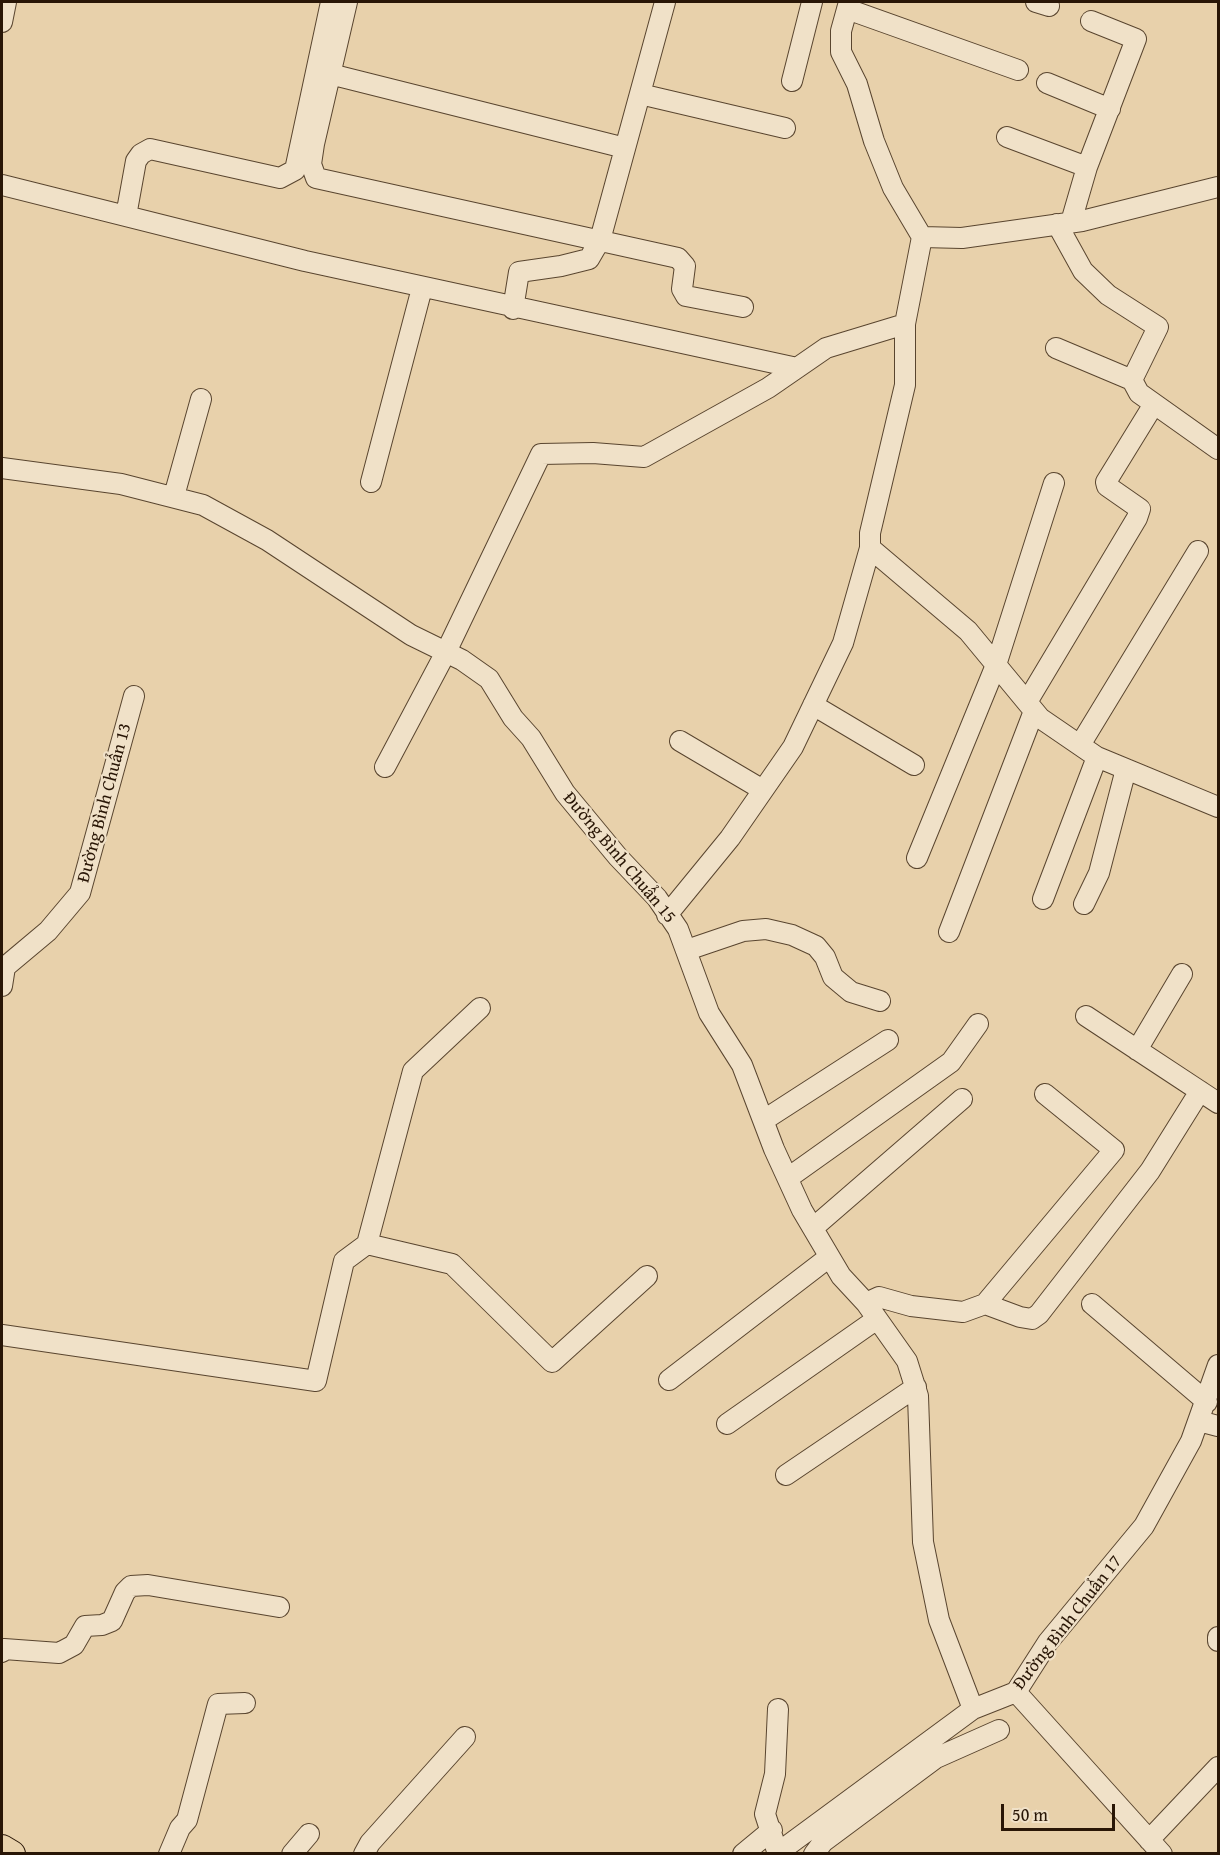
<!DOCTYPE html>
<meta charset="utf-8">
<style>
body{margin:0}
#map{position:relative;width:1220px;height:1855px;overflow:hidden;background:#e8d1ab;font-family:"Gentium Book Plus",serif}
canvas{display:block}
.frame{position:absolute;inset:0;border:3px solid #291606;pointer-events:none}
.scale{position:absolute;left:1001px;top:1804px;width:114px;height:27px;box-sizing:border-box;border:3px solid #291606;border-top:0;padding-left:8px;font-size:18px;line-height:21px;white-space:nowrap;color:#291606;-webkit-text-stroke:4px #f0e1c8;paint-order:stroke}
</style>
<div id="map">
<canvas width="1220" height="1855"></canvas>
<div class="frame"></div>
<div class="scale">50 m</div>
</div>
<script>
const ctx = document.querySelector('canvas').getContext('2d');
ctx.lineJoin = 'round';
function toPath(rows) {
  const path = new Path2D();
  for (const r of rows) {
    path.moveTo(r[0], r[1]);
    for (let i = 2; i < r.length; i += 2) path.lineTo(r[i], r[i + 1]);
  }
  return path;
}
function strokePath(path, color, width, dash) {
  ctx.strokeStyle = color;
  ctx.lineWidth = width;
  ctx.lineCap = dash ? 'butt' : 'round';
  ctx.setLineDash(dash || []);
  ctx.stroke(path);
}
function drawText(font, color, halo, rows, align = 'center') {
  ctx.font = font + ' "Gentium Book Plus",serif';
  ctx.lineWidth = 4.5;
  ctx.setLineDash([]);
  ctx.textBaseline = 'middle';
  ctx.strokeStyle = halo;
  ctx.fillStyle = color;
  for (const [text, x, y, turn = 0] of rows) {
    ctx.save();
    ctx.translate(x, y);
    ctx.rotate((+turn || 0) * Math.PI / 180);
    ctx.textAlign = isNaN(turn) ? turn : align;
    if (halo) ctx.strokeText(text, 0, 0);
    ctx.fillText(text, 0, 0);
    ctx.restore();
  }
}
const minor = toPath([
 [347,2,314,144,311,164,316,178,678,258,685,266,682,289,686,296,743,307],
 [849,2,841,31,841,52,857,84,874,141,893,188,922,237,962,238,1082,221,1218,187],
 [1036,2,1049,6],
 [847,9,1018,70],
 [2,22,6,2],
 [330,74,625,148],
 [792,81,812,2],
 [1047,83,1110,109],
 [640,94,785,128],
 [1007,137,1087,167],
 [2,185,305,261,797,368],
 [126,216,136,161,141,154,150,149,280,178,295,170,331,2],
 [1071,222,1087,167,1136,39,1091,21],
 [1057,224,1083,271,1108,295,1158,327,1132,380,1139,393,1218,449],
 [513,309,519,272,561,266,589,259,600,240,665,2],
 [905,324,905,385,870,533,870,548,968,631,1040,718,1097,757,1218,807],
 [1056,348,1132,380],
 [2,468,121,484,203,505,267,540,411,635,462,660,489,679,513,718,531,738,565,793,618,857,657,898,678,929,709,1013,742,1065,774,1149,802,1210,841,1276,866,1303,907,1361,918,1396,923,1542,939,1620,973,1709],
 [371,482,422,288],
 [174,496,201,399],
 [1027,702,1137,518,1140,509,1107,486,1106,482,1154,404],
 [813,705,914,765],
 [680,741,763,790],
 [1080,745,1198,551],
 [385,767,446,652,541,454,593,453,644,457,768,388,826,348,905,324,922,237],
 [917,858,996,665,1054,483],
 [1043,899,1097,757],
 [1084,904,1099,873,1126,769],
 [667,915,730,838,793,747,843,643,870,548],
 [949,932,1034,711],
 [687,950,743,931,766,929,792,935,816,946,825,957,833,977,851,992,880,1001],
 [2,986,5,967,48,931,80,893,134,696],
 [1086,1016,1218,1103],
 [1137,1050,1182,974],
 [764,1120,888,1040],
 [788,1178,951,1062,978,1024],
 [813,1228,962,1099],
 [367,1244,452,1264,552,1362,647,1276],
 [866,1303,879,1297,911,1306,963,1312,985,1304,1114,1150,1045,1094],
 [985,1304,1020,1317,1032,1319,1039,1314,1150,1171,1200,1091],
 [1092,1304,1207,1402],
 [2,1335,316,1381,344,1261,367,1244,413,1071,480,1008],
 [669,1380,828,1258],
 [1199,1421,1218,1426],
 [727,1424,877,1319],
 [786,1475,916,1387],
 [1218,1637,1218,1641],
 [2,1652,4,1649,59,1653,74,1645,85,1626,102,1625,112,1621,125,1592,131,1586,148,1585,279,1607],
 [1016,1692,1162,1854],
 [1149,1840,1218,1767],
 [169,1854,180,1828,187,1820,218,1704,245,1703],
 [292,1854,309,1834],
 [364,1854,370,1843,465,1737],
 [743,1854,772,1830],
 [778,1854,765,1814,775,1774,778,1709],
 [781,1854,787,1846,973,1709,1016,1692,1048,1642,1144,1526,1191,1441,1218,1365],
 [814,1854,823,1842,936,1758,999,1730]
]);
const major = toPath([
 [2,1848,12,1854]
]);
const streetNames = [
 ["Đường Bình Chuẩn 13",105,803,-75],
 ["Đường Bình Chuẩn 15",619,858,50],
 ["Đường Bình Chuẩn 17",1068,1623,-52]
];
strokePath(minor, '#59452f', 22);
strokePath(major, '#291606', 28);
strokePath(minor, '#f0e1c8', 20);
strokePath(major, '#e8d1ab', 26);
drawText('18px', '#291606', '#f0e1c8', streetNames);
</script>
